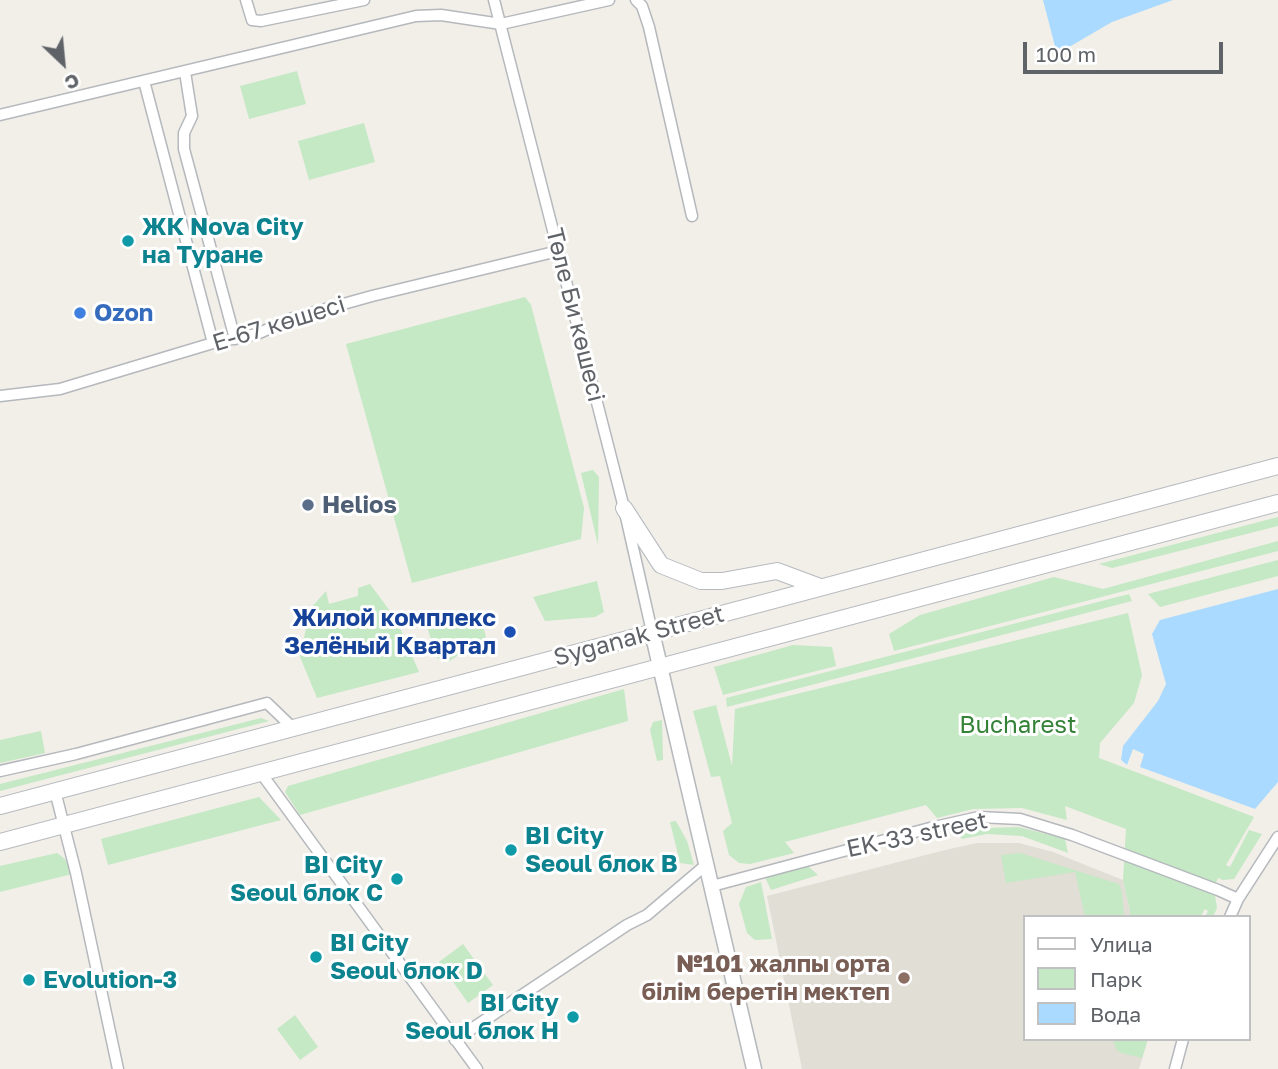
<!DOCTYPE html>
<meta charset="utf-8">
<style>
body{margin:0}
#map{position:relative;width:1278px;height:1069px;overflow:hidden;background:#f1efe8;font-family:"Golos Text",sans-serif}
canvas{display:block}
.legend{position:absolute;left:1023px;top:915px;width:228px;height:126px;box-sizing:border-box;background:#fff;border:2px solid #bfc1c3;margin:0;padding:9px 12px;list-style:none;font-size:21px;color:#5f6368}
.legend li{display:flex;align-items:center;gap:14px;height:35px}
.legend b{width:35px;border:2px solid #bfc1c3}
.north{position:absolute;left:28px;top:28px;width:70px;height:70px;-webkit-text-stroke:5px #fff;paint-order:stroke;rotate:154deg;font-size:19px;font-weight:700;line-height:28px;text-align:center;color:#5f6368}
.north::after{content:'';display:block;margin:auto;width:24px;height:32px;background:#5f6368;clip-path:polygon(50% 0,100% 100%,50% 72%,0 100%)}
.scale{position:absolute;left:1023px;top:42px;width:200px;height:32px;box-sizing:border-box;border:4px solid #5f6368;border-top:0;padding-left:9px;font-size:21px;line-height:24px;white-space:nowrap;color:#5f6368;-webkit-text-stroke:5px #fff;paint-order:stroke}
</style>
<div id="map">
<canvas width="1278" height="1069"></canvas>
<ul class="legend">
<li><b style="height:9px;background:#fff"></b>Улица</li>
<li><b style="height:19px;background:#c5e8c5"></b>Парк</li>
<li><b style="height:19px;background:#aadaff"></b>Вода</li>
</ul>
<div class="north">С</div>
<div class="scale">100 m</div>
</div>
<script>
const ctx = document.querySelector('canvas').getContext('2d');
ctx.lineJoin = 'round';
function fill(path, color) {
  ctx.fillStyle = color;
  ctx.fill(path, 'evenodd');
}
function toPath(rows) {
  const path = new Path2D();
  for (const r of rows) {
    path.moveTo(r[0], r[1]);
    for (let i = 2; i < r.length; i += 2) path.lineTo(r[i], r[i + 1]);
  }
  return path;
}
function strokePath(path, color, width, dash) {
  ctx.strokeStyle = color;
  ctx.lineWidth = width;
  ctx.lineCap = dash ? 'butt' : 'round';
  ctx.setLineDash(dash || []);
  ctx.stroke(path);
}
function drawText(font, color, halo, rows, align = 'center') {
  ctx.font = font + ' "Golos Text",sans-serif';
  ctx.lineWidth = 6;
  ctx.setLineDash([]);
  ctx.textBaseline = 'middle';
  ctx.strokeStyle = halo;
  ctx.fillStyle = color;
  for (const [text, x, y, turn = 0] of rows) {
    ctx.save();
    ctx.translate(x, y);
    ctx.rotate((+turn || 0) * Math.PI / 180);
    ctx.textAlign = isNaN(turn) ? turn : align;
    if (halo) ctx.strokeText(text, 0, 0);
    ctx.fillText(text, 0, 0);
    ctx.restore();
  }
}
const education = toPath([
 [977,843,1019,843,1053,852,1123,880,1130,911,1130,917,1024,917,1024,1039,1148,1039,1139,1069,802,1069,767,896,945,850]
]);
const green = toPath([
 [297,71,306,104,249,119,240,86],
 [364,123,375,162,309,180,298,141],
 [525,297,531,305,584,508,581,539,412,583,346,344],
 [593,470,599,477,598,545,581,473],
 [1278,517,1278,526,1112,568,1099,564],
 [1278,541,1278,551,894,651,889,634,920,615,1054,577,1103,589],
 [1278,560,1278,576,1160,607,1148,594],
 [597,581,604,612,595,617,545,621,533,597],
 [370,584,390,611,401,630,419,672,317,698,300,657,310,609,326,591,329,604,358,596,358,588],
 [1129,594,1132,601,727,707,726,698],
 [479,610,486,637,448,662,437,658,426,624],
 [1128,613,1142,675,1134,703,1100,743,1099,758,1254,817,1226,865,1230,867,1249,830,1262,834,1234,879,1223,880,1218,878,1211,894,1215,895,1217,908,1213,917,1205,917,1208,911,1205,909,1200,917,1130,917,1130,911,1123,880,1126,829,1065,806,1067,820,1022,808,973,809,937,818,926,805,785,842,794,853,750,864,739,863,729,855,723,831,732,823,720,776,711,777,693,711,716,705,732,766,735,709],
 [793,645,832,647,836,666,723,695,714,667],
 [624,689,628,721,300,815,285,792,288,786],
 [261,718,269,721,0,791,0,784],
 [662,720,663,760,657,761,650,730,653,722],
 [41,731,45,753,0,763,0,740],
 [259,797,281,820,108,865,101,839],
 [676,821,687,841,694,865,680,863,670,822],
 [1019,827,1065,839,1068,853,1022,836,987,834,962,839,953,829],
 [57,853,65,859,72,874,0,892,0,866],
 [1020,853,1119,884,1122,892,1124,917,1085,917,1075,872,1006,883,1001,855],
 [808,866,818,875,771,890,765,877],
 [761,882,772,939,755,940,747,933,739,904,746,887],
 [463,944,493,985,468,1003,439,962],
 [295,1015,318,1047,300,1060,277,1029],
 [1113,1039,1148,1039,1142,1058,1121,1053,1116,1049]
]);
const water = toPath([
 [1043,0,1173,0,1112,22,1057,54],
 [1278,589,1278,782,1255,809,1140,767,1144,754,1133,749,1127,765,1121,760,1123,746,1158,701,1166,684,1152,634,1160,620]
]);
const minor = toPath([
 [246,0,252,20,261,21,364,0],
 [494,0,624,508,652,632],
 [636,0,642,6,649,27,692,216],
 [185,72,192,116,184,133,184,149,235,339],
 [144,81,213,343],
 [0,115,416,16,441,15,501,24,609,0],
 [0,396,60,389,213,343,257,334,293,318,372,296,558,251],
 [0,771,76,754,267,703,293,728],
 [261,773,477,1069],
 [55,791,76,873,118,1069],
 [712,886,930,828,979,817,1020,819,1072,835,1218,890,1238,899],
 [1230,917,1238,899,1278,837],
 [455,1040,627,925,647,915,707,864],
 [1175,1069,1183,1039]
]);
const tertiary = toPath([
 [652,632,754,1069]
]);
const secondary = toPath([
 [624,508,661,565,701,581,722,581,777,571,820,587],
 [0,806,1278,466],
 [0,842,1278,503]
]);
const markers = [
 [128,241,7,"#0f9aa8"],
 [80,313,7,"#3f7fe0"],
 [308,505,7,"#5c6f8a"],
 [510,632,7,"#1a4fb4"],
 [511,850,7,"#0f9aa8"],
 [397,879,7,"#0f9aa8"],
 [316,957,7,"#0f9aa8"],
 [904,978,7,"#8d6e63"],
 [29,980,7,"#0f9aa8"],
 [573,1017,7,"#0f9aa8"]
];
const cultureNames = [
 ["ЖК Nova City",142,227],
 ["на Туране",142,255],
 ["BI City",525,836],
 ["Seoul блок B",525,864],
 ["BI City",383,865,"right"],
 ["Seoul блок C",383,893,"right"],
 ["BI City",330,943],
 ["Seoul блок D",330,971],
 ["Evolution-3",43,980],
 ["BI City",559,1003,"right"],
 ["Seoul блок H",559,1031,"right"]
];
const shopNames = [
 ["Ozon",94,313]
];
const streetNames = [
 ["Төле Би көшесі",575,315,76],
 ["Е-67 көшесі",279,324,-17],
 ["Syganak Street",639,636,-15],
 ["EK-33 street",917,835,-12]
];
const serviceNames = [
 ["Helios",322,505]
];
const transitNames = [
 ["Жилой комплекс",496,618],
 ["Зелёный Квартал",496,646]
];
const parkNames = [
 ["Bucharest",1018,725]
];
const educationNames = [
 ["№101 жалпы орта",890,964],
 ["білім беретін мектеп",890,992]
];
fill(education, '#e1ded6');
fill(green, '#c5e8c5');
fill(water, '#aadaff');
strokePath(minor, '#b5b8bc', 13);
strokePath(tertiary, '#b5b8bc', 17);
strokePath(secondary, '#b6babf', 18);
strokePath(minor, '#fff', 10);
strokePath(tertiary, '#fff', 14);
strokePath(secondary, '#fff', 16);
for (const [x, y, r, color] of markers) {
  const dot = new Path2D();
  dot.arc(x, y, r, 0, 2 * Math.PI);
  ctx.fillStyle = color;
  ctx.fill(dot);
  strokePath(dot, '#fff', 2.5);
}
drawText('bold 24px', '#0d838f', '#fff', cultureNames, 'left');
drawText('bold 24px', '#366cbe', '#fff', shopNames, 'left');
drawText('24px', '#5f6368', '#fff', streetNames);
drawText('bold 24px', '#4e5e75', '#fff', serviceNames, 'left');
drawText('bold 24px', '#164399', '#fff', transitNames, 'right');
drawText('24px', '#348238', '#fff', parkNames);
drawText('bold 24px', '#785e54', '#fff', educationNames, 'right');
</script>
